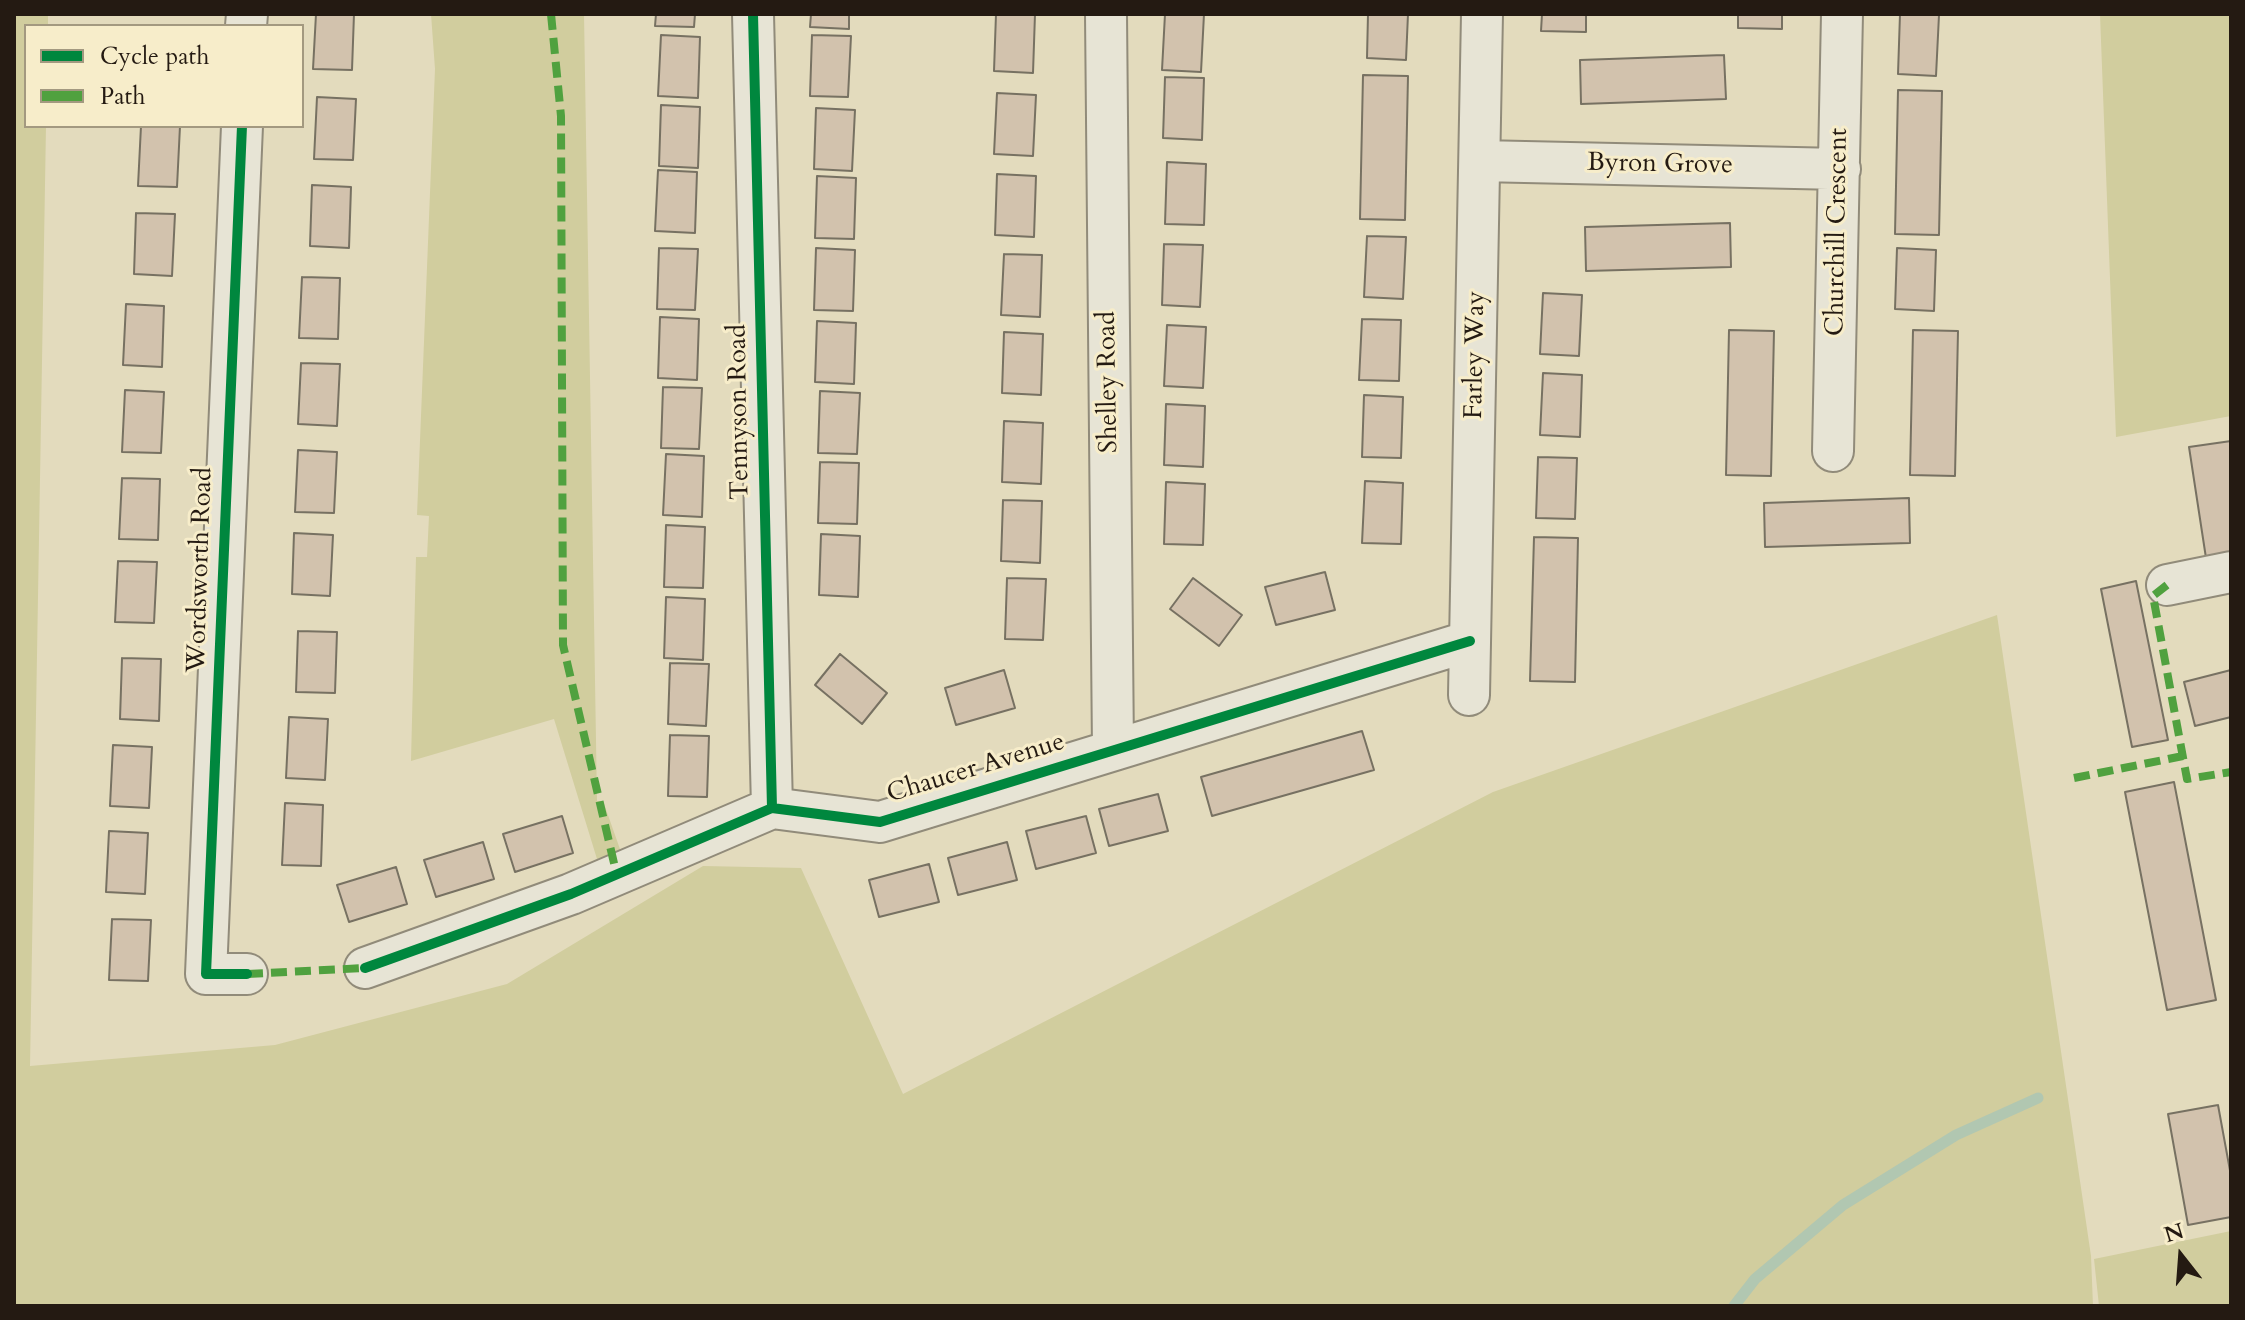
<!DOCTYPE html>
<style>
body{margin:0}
#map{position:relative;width:2245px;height:1320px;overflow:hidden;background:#e3dbbd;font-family:Cardo,serif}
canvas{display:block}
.frame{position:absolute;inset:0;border:16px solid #241a12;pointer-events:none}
.legend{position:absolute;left:24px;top:24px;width:280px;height:104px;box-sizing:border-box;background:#f7edca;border:2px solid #a39980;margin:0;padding:10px 14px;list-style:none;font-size:24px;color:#241a12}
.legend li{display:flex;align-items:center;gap:16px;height:40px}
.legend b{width:40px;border:2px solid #a39980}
.north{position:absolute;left:2141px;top:1216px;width:80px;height:80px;-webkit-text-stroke:6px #f7edca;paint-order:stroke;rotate:343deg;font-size:22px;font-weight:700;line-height:32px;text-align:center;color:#241a12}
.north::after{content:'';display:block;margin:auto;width:28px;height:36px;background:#241a12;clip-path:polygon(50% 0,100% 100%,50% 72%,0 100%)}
</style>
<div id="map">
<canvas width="2245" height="1320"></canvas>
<div class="frame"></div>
<ul class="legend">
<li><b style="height:10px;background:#00873e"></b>Cycle path</li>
<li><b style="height:10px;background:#50a13f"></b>Path</li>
</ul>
<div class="north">N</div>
</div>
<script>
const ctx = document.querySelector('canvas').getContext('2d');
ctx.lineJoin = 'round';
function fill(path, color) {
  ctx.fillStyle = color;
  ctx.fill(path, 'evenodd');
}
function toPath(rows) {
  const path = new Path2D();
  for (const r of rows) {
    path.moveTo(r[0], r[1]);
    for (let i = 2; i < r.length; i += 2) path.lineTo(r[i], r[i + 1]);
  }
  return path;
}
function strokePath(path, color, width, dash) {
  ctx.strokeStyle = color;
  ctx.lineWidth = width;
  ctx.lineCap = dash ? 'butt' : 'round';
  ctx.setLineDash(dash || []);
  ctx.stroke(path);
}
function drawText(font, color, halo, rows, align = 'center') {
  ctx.font = font + ' Cardo,serif';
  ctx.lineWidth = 6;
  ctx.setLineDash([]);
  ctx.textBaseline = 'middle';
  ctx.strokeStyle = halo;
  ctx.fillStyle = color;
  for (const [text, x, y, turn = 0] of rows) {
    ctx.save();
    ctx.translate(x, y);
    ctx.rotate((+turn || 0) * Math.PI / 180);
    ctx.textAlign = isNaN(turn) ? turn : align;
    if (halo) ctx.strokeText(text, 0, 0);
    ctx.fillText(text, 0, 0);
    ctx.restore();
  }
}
const green = toPath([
 [14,14,48,14,48,26,26,26,26,126,46,126,30,1066,275,1045,507,984,703,866,801,868,903,1094,1493,792,1997,615,2091,1256,2093,1306,14,1306],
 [431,14,584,14,597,801,603,801,621,852,597,859,554,719,411,761,416,557,427,557,429,516,417,515,435,69],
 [2100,14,2231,14,2231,416,2116,437],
 [2231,1231,2231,1306,2099,1306,2094,1259]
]);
const stream = toPath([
 [1734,1306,1755,1279,1843,1205,1956,1135,2038,1098]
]);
const building = toPath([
 [316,14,354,14,352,70,313,69,316,14],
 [656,14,695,14,694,27,655,26,656,14],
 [811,14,849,14,849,29,810,27,811,14],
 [996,14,1035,14,1033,73,994,71,996,14],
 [1165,14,1204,14,1201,72,1162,70,1165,14],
 [1368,14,1408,14,1406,60,1367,58,1368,14],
 [1542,14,1586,14,1586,32,1541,31,1542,14],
 [1738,14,1782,14,1782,29,1738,28,1738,14],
 [1900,14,1939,15,1936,76,1898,74,1900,14],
 [661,35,700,37,698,98,658,96,661,35],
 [812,35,851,36,848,97,810,96,812,35],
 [1724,55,1726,99,1581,104,1580,60,1724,55],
 [1363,75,1408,76,1405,220,1360,219,1363,75],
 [1165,77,1204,78,1202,140,1163,138,1165,77],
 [1898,90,1942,91,1939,235,1895,234,1898,90],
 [997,93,1036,95,1033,156,994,154,997,93],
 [317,97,356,99,353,160,314,159,317,97],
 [661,105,700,107,698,168,659,166,661,105],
 [816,108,855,110,852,171,814,169,816,108],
 [141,126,180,126,177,187,138,186,141,126],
 [1167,162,1206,164,1204,225,1165,224,1167,162],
 [658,170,697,172,695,233,655,231,658,170],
 [997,174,1036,176,1034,237,995,235,997,174],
 [817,176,856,178,854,239,815,238,817,176],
 [312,185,351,187,349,248,310,246,312,185],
 [136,213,175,214,172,276,134,274,136,213],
 [1730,223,1731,267,1586,271,1585,227,1730,223],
 [1367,236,1406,237,1403,299,1364,297,1367,236],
 [1164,244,1203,245,1200,307,1162,305,1164,244],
 [659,248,698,249,695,310,657,309,659,248],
 [816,248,855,250,853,311,814,310,816,248],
 [1897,248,1936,250,1934,311,1895,309,1897,248],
 [1004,254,1042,255,1040,317,1001,315,1004,254],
 [302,277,340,278,338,339,299,338,302,277],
 [1543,293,1582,295,1579,356,1540,354,1543,293],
 [126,304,164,306,162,367,123,365,126,304],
 [660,317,699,319,697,380,658,378,660,317],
 [1362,319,1401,320,1399,381,1359,380,1362,319],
 [817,321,856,323,854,384,815,382,817,321],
 [1167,325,1206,327,1203,388,1164,386,1167,325],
 [1729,330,1774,331,1771,476,1726,475,1729,330],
 [1913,330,1958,331,1955,476,1910,475,1913,330],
 [1004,332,1043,334,1041,395,1002,393,1004,332],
 [301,363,340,364,337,426,298,424,301,363],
 [1543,373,1582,375,1580,437,1540,435,1543,373],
 [663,387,702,388,699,449,661,448,663,387],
 [125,390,164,392,161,453,122,452,125,390],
 [820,391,860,393,857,454,818,453,820,391],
 [1364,395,1403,397,1401,458,1362,457,1364,395],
 [1166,404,1205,406,1203,467,1164,465,1166,404],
 [1004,421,1043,423,1041,484,1002,482,1004,421],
 [2231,441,2231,555,2206,558,2189,447,2231,441],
 [298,450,337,452,334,513,295,512,298,450],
 [666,454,704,456,702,517,663,515,666,454],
 [1538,457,1577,458,1575,519,1536,518,1538,457],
 [820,462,859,463,857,524,818,523,820,462],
 [122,478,160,479,158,540,119,539,122,478],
 [1365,481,1403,483,1401,544,1362,543,1365,481],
 [1166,482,1205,484,1203,545,1164,544,1166,482],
 [1909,498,1910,543,1765,547,1764,503,1909,498],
 [1003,500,1042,501,1040,563,1001,561,1003,500],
 [666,525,705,527,703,588,664,587,666,525],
 [294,533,333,535,330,596,292,594,294,533],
 [821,534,860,536,858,597,819,595,821,534],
 [1534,537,1578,538,1575,682,1530,681,1534,537],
 [118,561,157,562,154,623,115,622,118,561],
 [1325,572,1335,610,1276,625,1265,587,1325,572],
 [1007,578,1046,579,1043,640,1005,639,1007,578],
 [1193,578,1242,615,1219,646,1170,609,1193,578],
 [2136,581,2168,740,2132,747,2101,589,2136,581],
 [666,597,705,599,703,660,664,658,666,597],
 [298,631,337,632,335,693,296,692,298,631],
 [840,654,887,693,862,724,815,685,840,654],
 [122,658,161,659,159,721,120,719,122,658],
 [670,663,709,664,706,726,668,724,670,663],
 [1004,670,1015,708,956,725,945,688,1004,670],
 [2231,670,2231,717,2195,726,2184,682,2231,670],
 [289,717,328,719,325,780,286,778,289,717],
 [1362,731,1374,770,1212,816,1201,777,1362,731],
 [670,735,709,736,707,797,668,796,670,735],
 [113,745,152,747,149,808,110,806,113,745],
 [2174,782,2216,1000,2167,1010,2125,792,2174,782],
 [1158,794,1168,831,1109,846,1099,809,1158,794],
 [285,803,323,805,321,866,282,865,285,803],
 [562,816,573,853,515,872,503,834,562,816],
 [1086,816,1096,853,1036,869,1026,831,1086,816],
 [109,831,148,833,145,894,106,892,109,831],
 [483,842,494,879,436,897,424,860,483,842],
 [1007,842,1017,880,958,895,948,858,1007,842],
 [929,864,939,902,879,917,869,880,929,864],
 [396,867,407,904,349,922,337,885,396,867],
 [112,919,151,920,148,981,109,980,112,919],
 [2218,1105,2231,1176,2231,1217,2188,1225,2168,1114,2218,1105]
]);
const minor = toPath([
 [753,14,772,808],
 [1106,14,1113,750],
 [246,26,247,14],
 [242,126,206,974,247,974],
 [1480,161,1840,169],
 [1833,451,1842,14],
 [2167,585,2231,572],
 [1469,695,1482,14],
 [365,968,571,894,772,808,880,822,1470,641]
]);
const quiet = toPath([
 [551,14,561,116,563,645,617,876],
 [2167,585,2153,596,2187,779,2231,772],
 [2074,778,2183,756],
 [247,974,365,968]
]);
const cycleway = toPath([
 [753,14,772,808],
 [242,126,206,974,247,974],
 [365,968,571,894,772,808,880,822,1470,641]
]);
const streetNames = [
 ["Byron Grove",1660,165,1],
 ["Churchill Crescent",1838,232,-89],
 ["Farley Way",1476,355,-89],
 ["Shelley Road",1109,382,-91],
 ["Tennyson Road",740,412,-91],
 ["Wordsworth Road",201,570,-88],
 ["Chaucer Avenue",976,769,-17]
];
fill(green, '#d1cd9e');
strokePath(stream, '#b1c7b1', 11);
fill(building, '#d2c2ad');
strokePath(building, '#777162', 2);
strokePath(minor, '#918b7a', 44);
strokePath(minor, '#e7e4d5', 40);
strokePath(quiet, '#50a13f', 8, [16, 8]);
strokePath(cycleway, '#00873e', 10);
drawText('26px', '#241a12', '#f7edca', streetNames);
</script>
